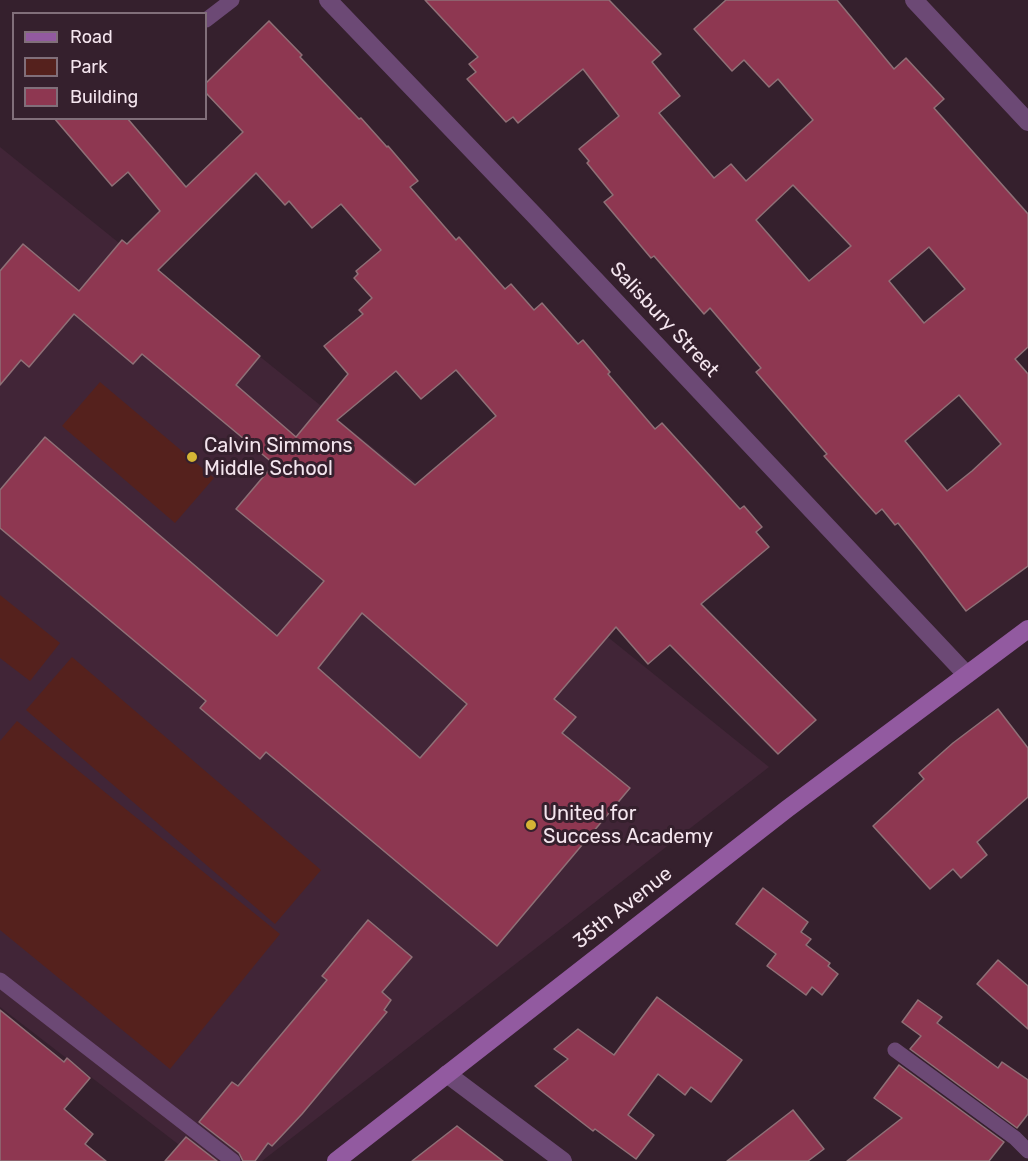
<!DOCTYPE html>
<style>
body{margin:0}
#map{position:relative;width:1028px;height:1161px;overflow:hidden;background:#35202d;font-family:Rubik,sans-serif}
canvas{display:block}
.legend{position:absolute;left:12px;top:12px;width:195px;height:108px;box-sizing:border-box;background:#35202d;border:2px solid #816f7a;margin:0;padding:8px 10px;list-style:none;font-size:18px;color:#f4e5ee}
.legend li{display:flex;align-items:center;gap:12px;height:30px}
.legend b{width:30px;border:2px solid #816f7a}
</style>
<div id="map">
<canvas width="1028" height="1161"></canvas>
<ul class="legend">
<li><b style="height:8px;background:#925aa0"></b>Road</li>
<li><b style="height:16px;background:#55211d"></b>Park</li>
<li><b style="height:16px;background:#8e3751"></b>Building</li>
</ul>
</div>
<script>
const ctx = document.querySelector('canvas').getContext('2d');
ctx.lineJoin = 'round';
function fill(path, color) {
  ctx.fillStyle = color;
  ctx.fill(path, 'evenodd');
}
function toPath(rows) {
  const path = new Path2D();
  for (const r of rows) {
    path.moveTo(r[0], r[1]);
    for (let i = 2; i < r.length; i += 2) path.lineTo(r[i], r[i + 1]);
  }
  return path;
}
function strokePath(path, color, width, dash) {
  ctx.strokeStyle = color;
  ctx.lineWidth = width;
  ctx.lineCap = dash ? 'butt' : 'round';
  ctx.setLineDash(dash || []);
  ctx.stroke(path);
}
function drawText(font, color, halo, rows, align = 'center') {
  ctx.font = font + ' Rubik,sans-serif';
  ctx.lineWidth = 6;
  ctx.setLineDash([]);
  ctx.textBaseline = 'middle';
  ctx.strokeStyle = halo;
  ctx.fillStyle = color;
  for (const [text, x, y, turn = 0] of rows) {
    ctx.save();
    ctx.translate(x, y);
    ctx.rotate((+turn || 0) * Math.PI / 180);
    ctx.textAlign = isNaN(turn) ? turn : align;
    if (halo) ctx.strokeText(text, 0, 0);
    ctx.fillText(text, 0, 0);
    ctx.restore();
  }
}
const built = toPath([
 [0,147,769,767,262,1161,200,1161,0,1007]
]);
const green = toPath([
 [100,382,214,478,175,523,62,426],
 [0,595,60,643,30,681,0,658],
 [72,657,321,870,275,924,26,710],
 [17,721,280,934,170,1069,0,930,0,741]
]);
const building = toPath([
 [425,0,609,0,661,54,652,62,680,96,659,113,714,178,731,164,746,181,813,120,778,79,769,87,744,60,732,71,694,29,726,0,837,0,894,69,906,58,944,99,934,108,1028,214,1028,347,1015,359,1028,374,1028,566,966,611,922,553,898,523,895,525,882,509,876,514,824,456,827,454,756,372,761,368,710,308,704,314,654,256,651,258,604,202,613,195,587,163,589,161,579,149,619,116,583,69,518,123,513,117,506,122,467,79,476,72,469,64,478,57,425,0],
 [793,185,851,246,809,281,756,220,793,185],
 [929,247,965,289,924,323,889,281,929,247],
 [959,395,1001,444,972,471,947,491,905,441,959,395],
 [269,21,302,55,300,57,359,119,361,118,387,147,388,146,418,181,410,187,456,240,459,237,505,289,511,284,534,310,542,303,578,344,583,340,610,372,608,374,655,429,662,423,740,509,744,506,762,527,756,532,769,547,701,604,816,720,778,754,670,645,648,664,616,627,554,699,576,717,562,733,630,788,497,946,266,752,260,759,200,708,206,701,0,528,0,490,45,437,277,636,324,581,236,509,274,464,142,354,133,364,74,314,29,367,21,360,0,385,0,271,23,244,79,291,122,240,127,244,160,211,128,172,112,186,54,118,127,118,186,187,243,132,206,93,206,83,269,21],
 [256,173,285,205,289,201,312,228,341,204,381,250,356,271,358,274,354,278,372,298,359,310,363,314,324,346,348,374,296,437,236,385,260,356,158,270,256,173],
 [456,370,496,416,415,485,337,420,396,371,421,399,456,370],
 [362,613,467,704,420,758,318,668,362,613],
 [998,709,1028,748,1028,797,977,842,987,855,961,878,953,869,930,889,873,826,924,779,919,773,953,743,998,709],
 [763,888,808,922,801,932,811,939,806,945,830,963,828,966,838,974,822,995,812,987,806,995,767,966,776,954,736,924,763,888],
 [368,920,412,957,382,992,391,1000,384,1010,387,1012,302,1114,272,1146,268,1143,255,1161,243,1161,239,1153,199,1122,232,1082,238,1086,327,980,322,976,368,920],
 [998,960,1028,986,1028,1029,977,984,998,960],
 [657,997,742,1060,711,1102,691,1087,685,1095,658,1074,628,1115,654,1135,636,1159,595,1129,593,1131,535,1086,568,1059,554,1049,578,1029,614,1055,657,997],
 [918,1000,942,1017,937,1023,998,1068,1002,1062,1028,1080,1028,1114,1017,1128,910,1049,921,1036,902,1022,918,1000],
 [0,1010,64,1062,67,1058,90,1078,64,1109,93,1134,85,1144,106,1161,0,1161,0,1010],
 [899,1065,1004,1142,989,1161,847,1161,902,1118,874,1098,899,1065],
 [793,1110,824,1149,808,1161,727,1161,793,1110],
 [457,1126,503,1161,412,1161,457,1126],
 [186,1137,217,1161,165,1161,186,1137]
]);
const lane = toPath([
 [206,20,232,0],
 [0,980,233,1161],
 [895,1050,1015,1138,1028,1151]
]);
const street = toPath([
 [328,0,537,218,966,674],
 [914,0,1028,122],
 [447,1074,563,1161]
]);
const secondary = toPath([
 [336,1161,787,809,1028,629]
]);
const markers = [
 [192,457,6,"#d4b535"],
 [531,825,6,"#d4b535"]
];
const streetNames = [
 ["Salisbury Street",664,320,47],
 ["35th Avenue",623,908,-38]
];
const poiNames = [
 ["Calvin Simmons",204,446],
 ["Middle School",204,469],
 ["United for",543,814],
 ["Success Academy",543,837]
];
fill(built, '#412537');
fill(green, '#55211d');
fill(building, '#8e3751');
strokePath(building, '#8f7077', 1.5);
strokePath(lane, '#6c4975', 15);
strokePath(street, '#6c4975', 18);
strokePath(secondary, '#925aa0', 18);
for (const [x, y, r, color] of markers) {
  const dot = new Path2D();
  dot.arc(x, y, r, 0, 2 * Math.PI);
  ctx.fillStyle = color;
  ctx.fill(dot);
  strokePath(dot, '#35202d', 2);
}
drawText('20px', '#f4e5ee', '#35202d', streetNames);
drawText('20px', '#f4e5ee', '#35202d', poiNames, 'left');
</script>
